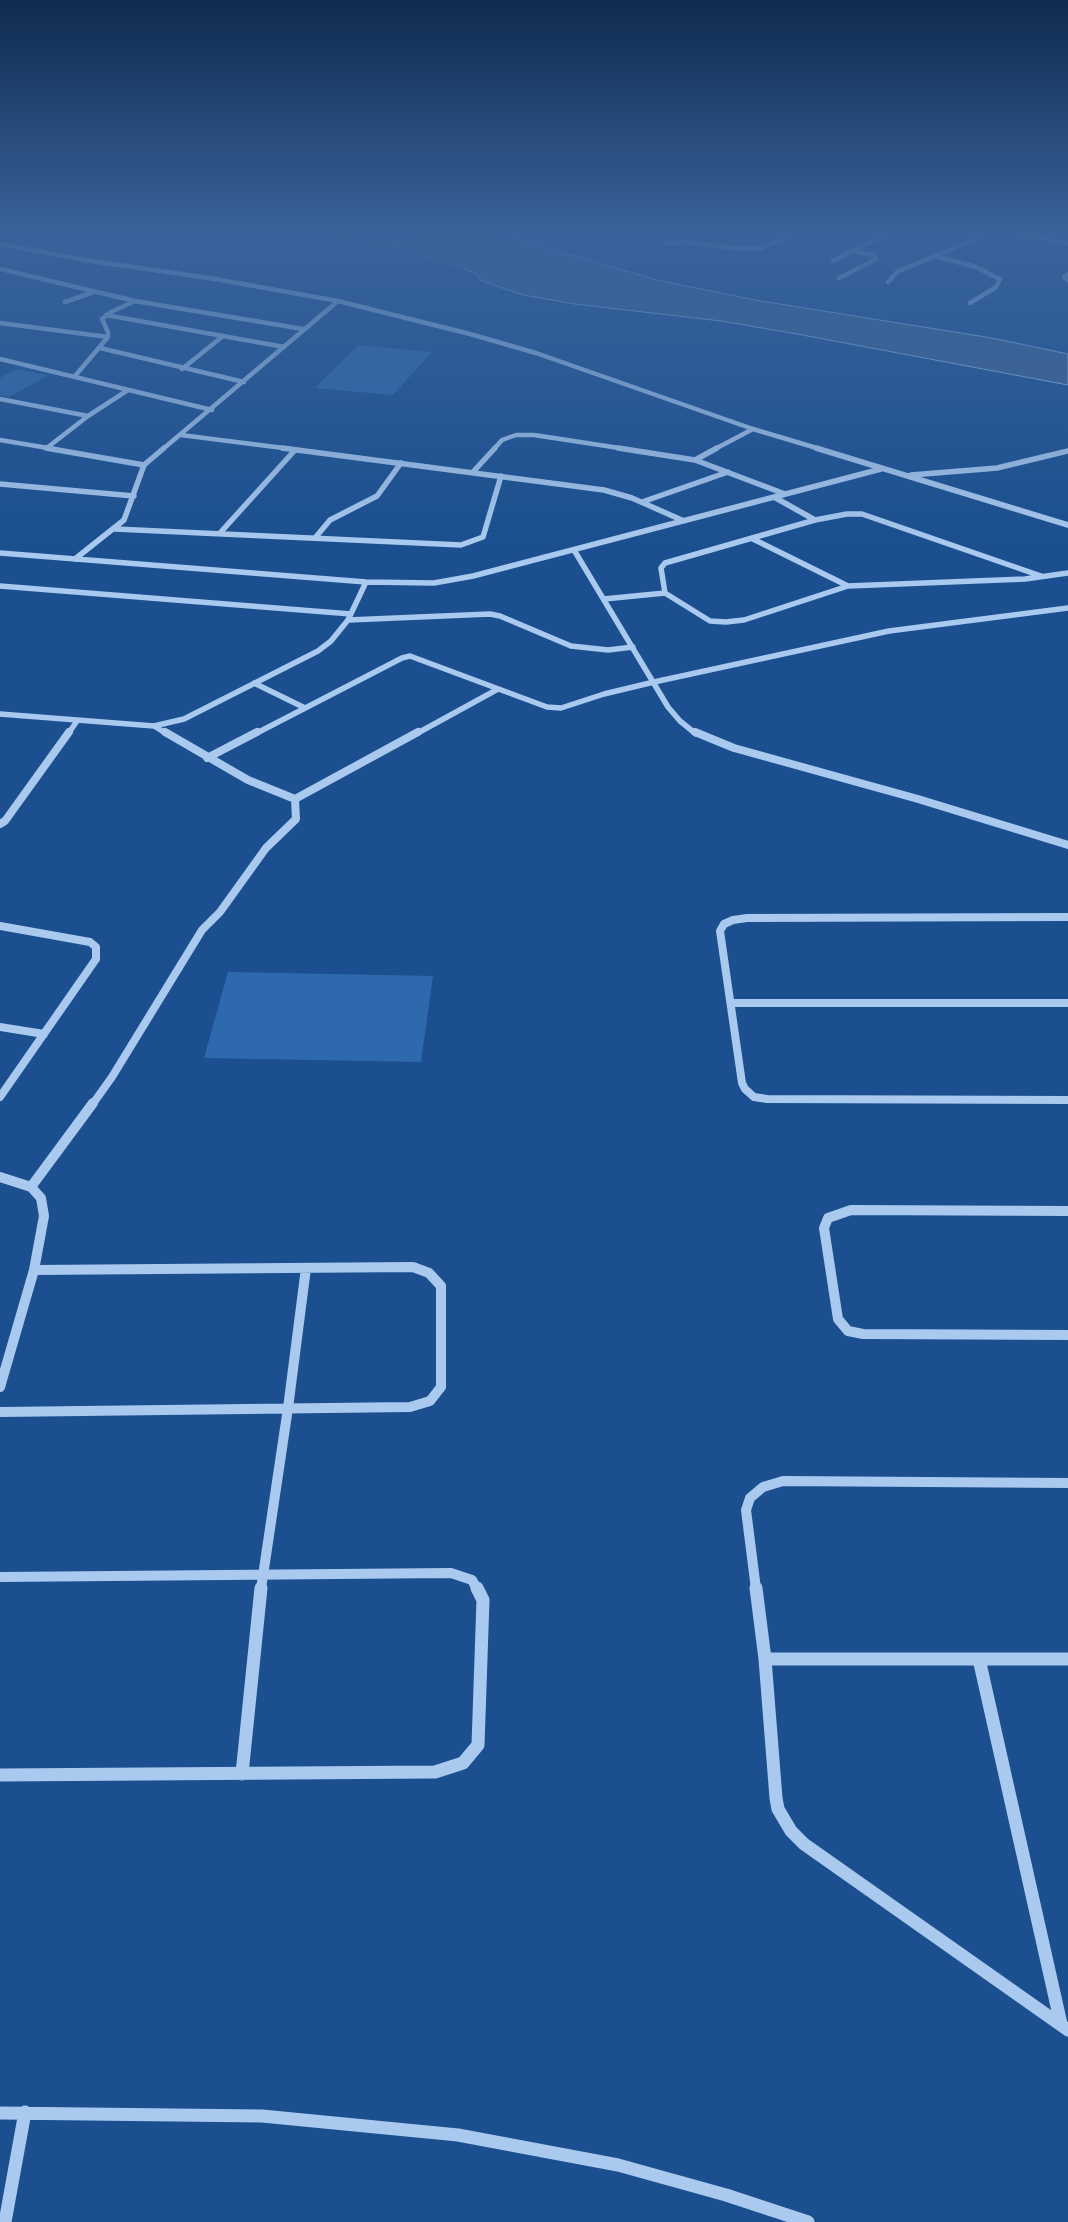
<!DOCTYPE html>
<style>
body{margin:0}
canvas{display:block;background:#1b4f8f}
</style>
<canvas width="1068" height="2222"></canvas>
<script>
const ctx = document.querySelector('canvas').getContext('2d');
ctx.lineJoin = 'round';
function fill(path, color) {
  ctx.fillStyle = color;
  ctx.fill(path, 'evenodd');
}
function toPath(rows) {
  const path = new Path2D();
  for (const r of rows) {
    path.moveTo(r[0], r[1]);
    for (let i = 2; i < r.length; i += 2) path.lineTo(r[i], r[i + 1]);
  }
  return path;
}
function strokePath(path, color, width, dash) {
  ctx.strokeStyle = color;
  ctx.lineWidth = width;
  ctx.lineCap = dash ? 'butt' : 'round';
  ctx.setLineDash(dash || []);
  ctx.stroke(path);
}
const green = toPath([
 [358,345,432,352,393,395,315,388],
 [16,369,49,375,9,397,0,395,0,378],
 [228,972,433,976,421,1062,204,1058]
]);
const water = toPath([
 [413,231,490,231,657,280,755,300,992,338,1068,354,1068,385,797,334,721,321,575,304,523,295,482,281,475,273,424,253,390,244,413,231]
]);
const river = toPath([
 [315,231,338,231,480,264,482,267,475,271,316,234,315,231]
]);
const minorFar4 = toPath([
 [622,231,623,233],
 [1004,231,1068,243],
 [664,243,687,242,742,249,759,249,799,231],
 [0,244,85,260,215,279,338,301,470,334,536,353,753,429,820,449],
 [935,256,976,267,1000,279,996,287,970,303],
 [833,261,890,231],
 [0,269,135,301,303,329],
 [1068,274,1064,277,1068,280],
 [839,278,876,259,873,255,852,251],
 [888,282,897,272,993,231],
 [65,302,94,292],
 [106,315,284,347],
 [0,323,108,337],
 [100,348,244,382],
 [0,359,212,410],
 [182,369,223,336],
 [75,376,108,337,108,332,102,319,111,312,135,301],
 [0,399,88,416],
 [181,435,291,449],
 [0,440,54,449],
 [48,447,88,416,128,390],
 [163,449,338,301],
 [494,449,502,440,516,435,534,435,626,449],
 [715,449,753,429]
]);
const minorFar3 = toPath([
 [46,448,144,465],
 [282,448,604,490,632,498,684,521],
 [618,448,695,460,785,494],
 [816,448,1068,525],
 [695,460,717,448],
 [473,472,495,448],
 [911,475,997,468,1068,451],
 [0,484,134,496],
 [774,497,815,520],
 [642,502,728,472],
 [115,529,461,545,483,537,501,476],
 [220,533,295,450],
 [315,538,330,520,377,496,401,463],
 [753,539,848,586],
 [574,550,668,707,680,721,696,734],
 [0,553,366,582,434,583,473,576,881,469],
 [75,559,124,520,144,465,164,448],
 [0,586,351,614],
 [665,593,661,568,665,563,815,520,847,514,862,514,1041,576],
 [604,599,665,593,710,621,726,622,744,620,848,586,1025,579,1068,573],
 [348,620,490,614,500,616,571,646,608,650,633,647],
 [254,683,305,708],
 [0,714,154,726,184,719,318,651,331,641,348,620,366,582],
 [154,726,167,734],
 [68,734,77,721],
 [255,734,402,658,410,656,547,707,561,708,604,694,654,682,889,631,1068,608],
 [416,734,498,689]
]);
const minorFar2 = toPath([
 [165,732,248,780,295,799],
 [695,732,734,748,918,799,1068,845],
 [207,758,257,732],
 [295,799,418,732],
 [0,824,5,821,69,732],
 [1068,917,747,918,733,920,724,924,720,931,742,1083,745,1089,754,1097,767,1099,1068,1100],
 [0,926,90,942,96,947,96,959,0,1097],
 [731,1003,1068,1003],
 [0,1027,44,1034],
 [92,1105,112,1077,202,930,220,912,266,848,296,819,295,799]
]);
const minorFar1 = toPath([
 [0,1177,31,1187,41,1198,44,1216,34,1270,0,1387],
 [31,1187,93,1103],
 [1068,1211,851,1210,828,1218,824,1228,838,1319,848,1331,863,1334,1068,1335],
 [0,1412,410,1407,430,1401,441,1387,441,1286,429,1273,413,1267,34,1270],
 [0,1577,451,1573,472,1580,477,1589],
 [261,1589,288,1408,306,1268],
 [756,1589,746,1510,750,1498,763,1487,783,1481,1068,1483]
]);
const minor = toPath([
 [756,1588,765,1659,776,1798,778,1809,791,1831,804,1844,1068,2030],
 [765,1659,1068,1659],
 [979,1659,1061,2024],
 [242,1774,261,1588],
 [0,1775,435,1772,463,1763,478,1745,483,1600,477,1588],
 [0,2113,262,2116,458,2135,618,2165,726,2195,808,2222],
 [5,2222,25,2112]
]);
fill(green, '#2e69ad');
fill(water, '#3c6290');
strokePath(water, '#9cc4f0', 1);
fill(river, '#3c6290');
strokePath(minorFar4, '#a9c9ee', 4.5);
strokePath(minorFar3, '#a9c9ee', 5.5);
strokePath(minorFar2, '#a9c9ee', 8);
strokePath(minorFar1, '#a9c9ee', 10);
strokePath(minor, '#a9c9ee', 13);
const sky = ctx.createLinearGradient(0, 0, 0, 542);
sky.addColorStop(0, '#0f2b4f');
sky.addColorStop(0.43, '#39639b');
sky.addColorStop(1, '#39639b00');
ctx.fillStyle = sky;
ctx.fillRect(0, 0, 1068, 542);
</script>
